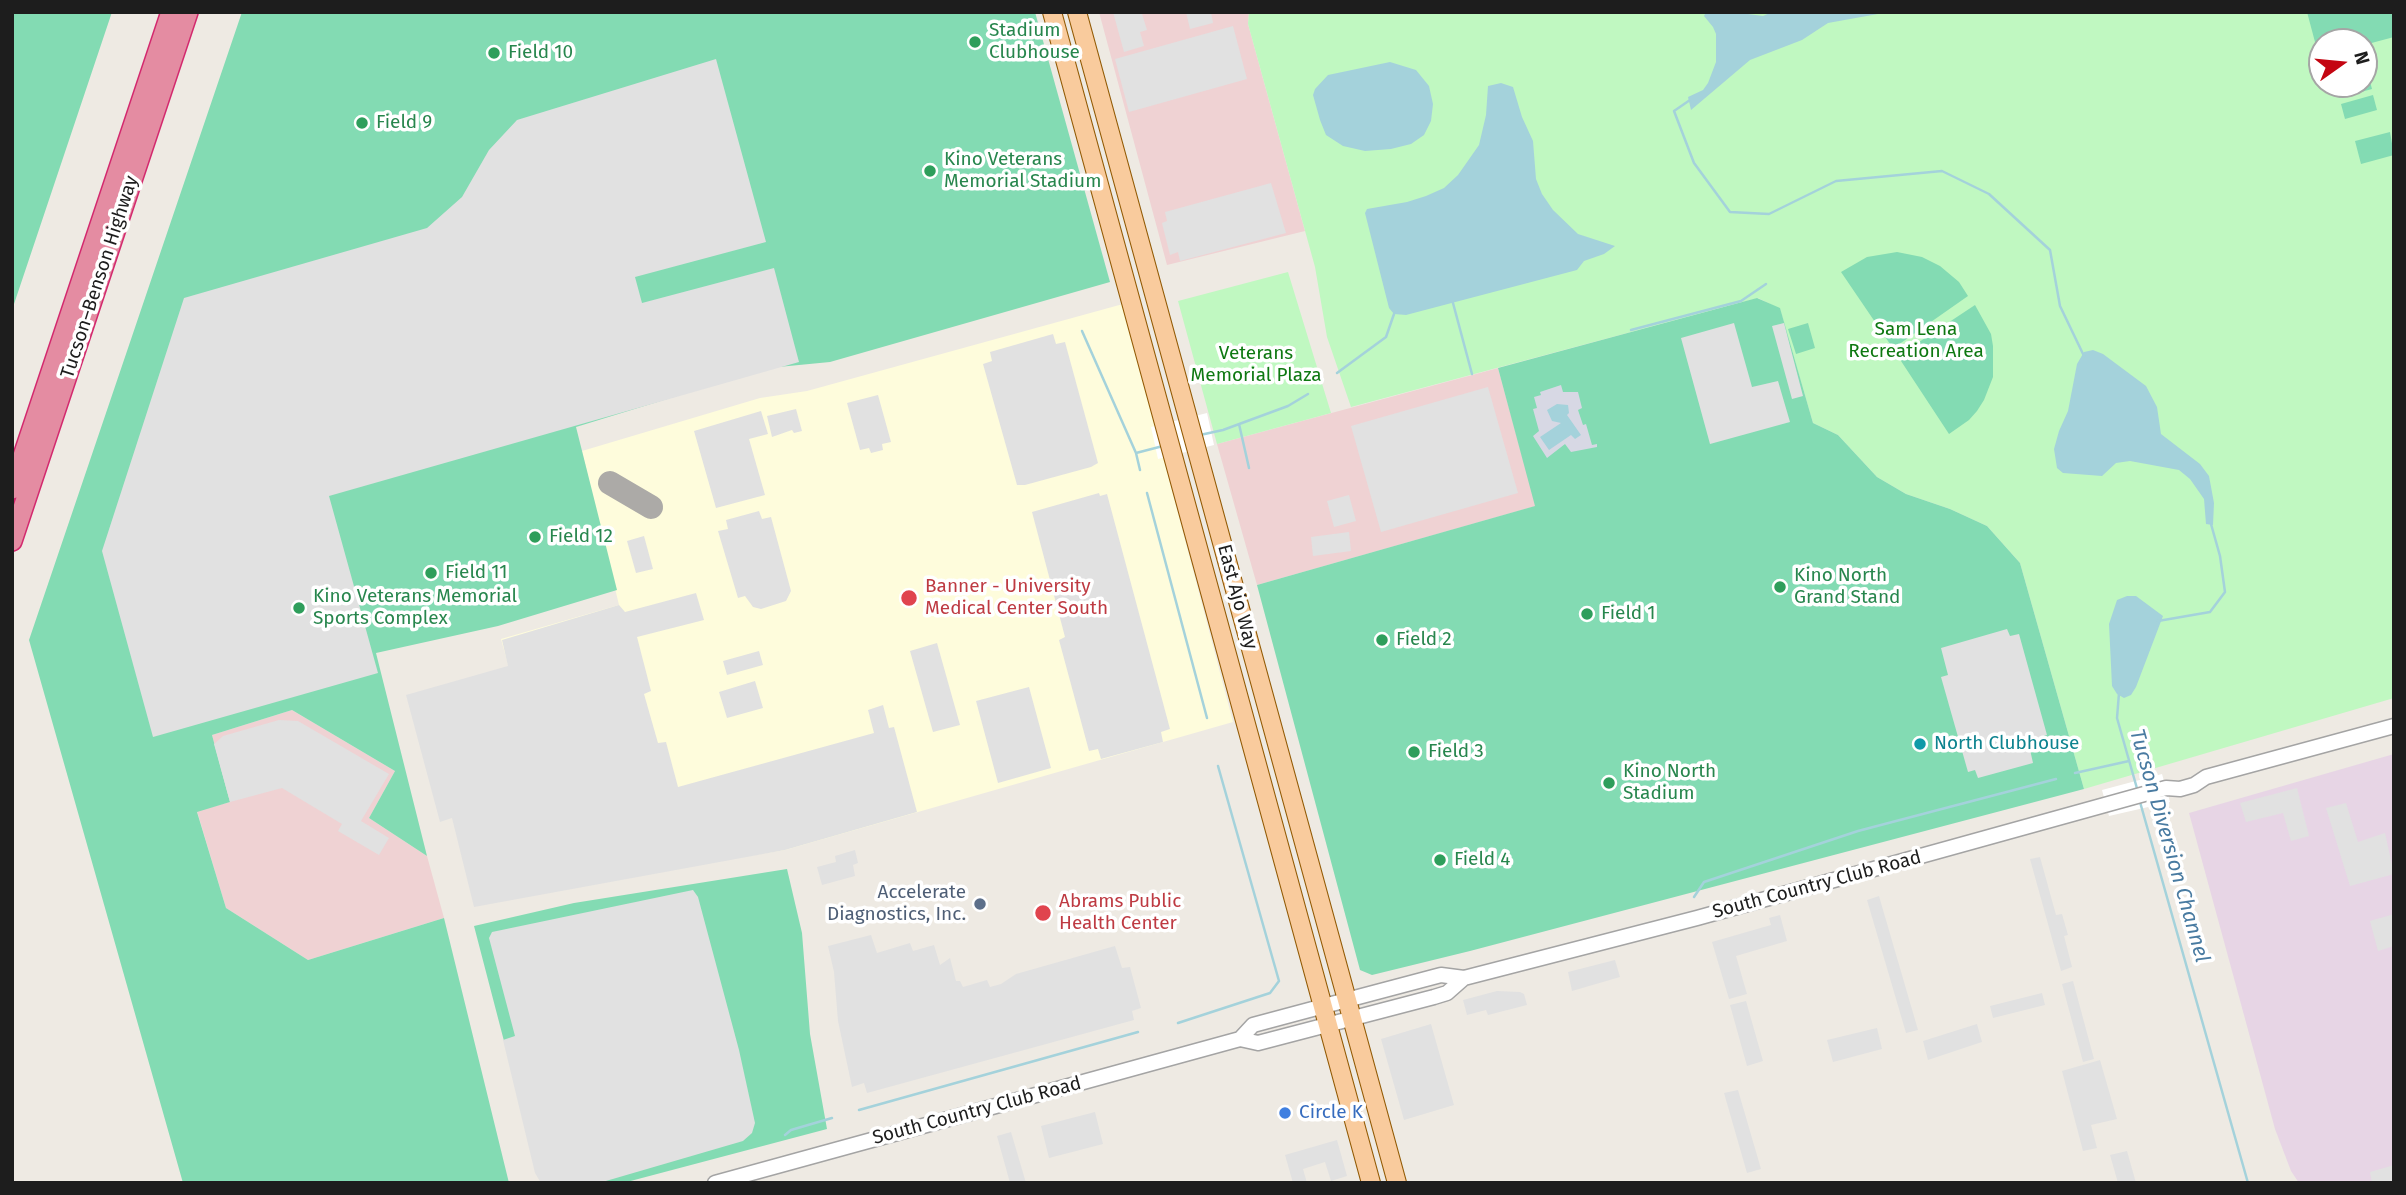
<!DOCTYPE html>
<meta charset="utf-8">
<style>
body{margin:0}
#map{position:relative;width:2406px;height:1195px;overflow:hidden;background:#eeeae3;font-family:"Fira Sans",sans-serif}
canvas{display:block}
.frame{position:absolute;inset:0;border:14px solid #1d1d1d;pointer-events:none}
.north{position:absolute;left:2308px;top:28px;width:70px;height:70px;box-sizing:border-box;background:#fff;border:2px solid #a5a5a5;border-radius:50%;rotate:75deg;font-size:19px;font-weight:700;line-height:28px;text-align:center;color:#1d1d1d}
.north::after{content:'';display:block;margin:auto;width:24px;height:32px;background:#c40612;clip-path:polygon(50% 0,100% 100%,50% 72%,0 100%)}
</style>
<div id="map">
<canvas width="2406" height="1195"></canvas>
<div class="frame"></div>
<div class="north">N</div>
</div>
<script>
const ctx = document.querySelector('canvas').getContext('2d');
ctx.lineJoin = 'round';
function fill(path, color) {
  ctx.fillStyle = color;
  ctx.fill(path, 'evenodd');
}
function toPath(rows) {
  const path = new Path2D();
  for (const r of rows) {
    path.moveTo(r[0], r[1]);
    for (let i = 2; i < r.length; i += 2) path.lineTo(r[i], r[i + 1]);
  }
  return path;
}
function strokePath(path, color, width, dash) {
  ctx.strokeStyle = color;
  ctx.lineWidth = width;
  ctx.lineCap = dash ? 'butt' : 'round';
  ctx.setLineDash(dash || []);
  ctx.stroke(path);
}
function drawText(font, color, halo, rows, align = 'center') {
  ctx.font = font + ' "Fira Sans",sans-serif';
  ctx.lineWidth = 7;
  ctx.setLineDash([]);
  ctx.textBaseline = 'middle';
  ctx.strokeStyle = halo;
  ctx.fillStyle = color;
  for (const [text, x, y, turn = 0] of rows) {
    ctx.save();
    ctx.translate(x, y);
    ctx.rotate((+turn || 0) * Math.PI / 180);
    ctx.textAlign = isNaN(turn) ? turn : align;
    if (halo) ctx.strokeText(text, 0, 0);
    ctx.fillText(text, 0, 0);
    ctx.restore();
  }
}
const commercial = toPath([
 [1099,12,1249,12,1248,24,1305,231,1167,265],
 [1498,368,1536,506,1257,585,1217,444],
 [292,710,395,771,369,818,427,856,444,918,308,960,226,908,197,811,230,802,212,735]
]);
const industrial = toPath([
 [2394,754,2394,1183,2299,1183,2291,1171,2275,1129,2189,813]
]);
const education = toPath([
 [1123,304,1233,722,785,850,570,886,501,639,619,605,582,451,760,398,807,391]
]);
const park = toPath([
 [1249,12,2394,12,2394,698,2084,789,2020,563,1987,526,1950,509,1906,494,1877,477,1838,435,1813,423,1780,309,1758,298,1351,407,1327,337,1315,267,1248,24],
 [2322,42,2364,42,2364,84,2322,84],
 [1288,272,1331,413,1217,444,1178,301]
]);
const pitch = toPath([
 [12,12,112,12,12,310],
 [242,12,1035,12,1110,282,830,362,768,368,576,427,617,590,498,626,376,653,427,856,369,818,395,771,292,710,212,735,230,802,197,812,226,908,308,960,444,918,509,1183,183,1183,29,640],
 [2307,12,2394,12,2394,37,2364,45,2364,42,2322,42,2322,56,2319,57],
 [2368,74,2372,89,2339,98,2335,84,2364,84,2364,75],
 [2373,95,2377,110,2345,119,2341,104],
 [2390,132,2394,155,2361,164,2355,141],
 [1897,252,1922,257,1940,266,1959,282,1968,296,1898,345,1890,344,1841,272,1867,257],
 [1757,298,1780,308,1813,423,1838,435,1877,477,1906,494,1950,509,1987,526,2020,563,2084,789,1470,951,1372,975,1360,970,1257,585,1535,506,1498,368],
 [1975,305,1991,334,1993,346,1993,377,1984,400,1977,411,1969,420,1949,434,1901,361,1903,353,1910,348],
 [1808,323,1815,348,1796,354,1788,329],
 [787,869,802,933,810,1034,827,1129,623,1183,541,1183,474,926,574,903]
]);
const parking = toPath([
 [1113,12,1147,12,1142,14,1147,30,1140,32,1144,46,1124,52],
 [1186,12,1211,12,1213,23,1190,29],
 [1233,26,1247,79,1129,112,1115,59],
 [716,59,766,242,635,277,642,303,774,268,799,362,329,496,378,673,153,737,102,551,184,298,427,228,462,197,489,150,517,120],
 [1271,183,1286,233,1180,261,1178,252,1170,255,1162,223,1167,221,1165,212],
 [1734,323,1752,387,1778,381,1790,422,1710,444,1681,338],
 [1784,323,1803,396,1792,399,1772,326],
 [1053,334,1056,344,1065,342,1098,463,1091,467,1025,485,1017,485,983,364,992,361,990,352],
 [1488,387,1518,493,1381,532,1351,426],
 [878,395,891,442,882,444,883,450,871,453,869,448,860,450,847,403],
 [796,409,802,431,794,433,792,430,772,437,767,416],
 [761,411,768,434,749,439,765,495,716,508,694,431],
 [1099,493,1100,496,1107,494,1170,729,1161,732,1163,742,1101,759,1098,749,1089,751,1059,640,1065,637,1032,512],
 [1349,495,1356,521,1334,527,1327,501],
 [759,511,762,519,771,517,791,591,786,601,761,609,753,607,745,596,738,598,718,531,728,529,726,520],
 [1349,532,1351,551,1313,556,1311,537],
 [644,536,653,569,636,573,627,541],
 [696,593,704,620,637,637,651,691,644,694,658,743,666,742,678,787,874,733,868,710,883,705,889,728,894,727,917,812,785,850,474,907,452,818,440,822,406,695,508,666,502,640,619,605,625,612],
 [2007,629,2010,636,2019,634,2047,735,2040,737,2041,741,2029,745,2033,763,1978,778,1975,770,1968,772,1941,677,1948,675,1941,648],
 [937,643,960,725,933,732,910,651],
 [759,651,763,665,727,675,723,661],
 [755,681,763,708,727,718,719,692],
 [1029,687,1051,768,998,783,976,701],
 [279,720,298,721,389,774,361,821,389,838,379,855,338,831,342,824,282,788,230,802,214,744,223,736],
 [2297,788,2309,836,2291,841,2283,813,2246,822,2240,803],
 [2346,803,2358,842,2385,833,2394,874,2350,886,2326,808],
 [855,850,858,863,853,865,855,876,822,885,817,867,836,862,835,856],
 [2040,857,2056,915,2062,914,2068,935,2064,936,2072,967,2061,971,2030,859],
 [693,890,698,897,739,1050,755,1123,752,1133,743,1141,599,1183,541,1183,535,1173,503,1040,515,1036,489,938,492,932],
 [1879,896,1918,1030,1906,1033,1867,900],
 [2394,914,2394,946,2378,951,2370,921],
 [1780,915,1787,941,1736,956,1747,994,1729,999,1712,942,1771,925,1769,918],
 [871,935,877,953,910,943,913,951,934,945,940,965,950,958,956,981,960,981,963,987,987,980,990,987,1001,984,1016,974,1115,946,1122,968,1130,967,1141,1008,1132,1011,1134,1020,867,1093,864,1083,852,1087,838,1021,834,972,828,946],
 [1615,960,1620,977,1572,991,1568,972],
 [2073,981,2094,1059,2083,1062,2062,984],
 [1497,991,1520,992,1524,994,1527,1005,1488,1015,1486,1010,1467,1015,1463,1000],
 [2042,993,2045,1005,1993,1018,1990,1006],
 [1746,1001,1763,1061,1747,1066,1730,1005],
 [1431,1024,1454,1105,1404,1120,1381,1039],
 [1977,1024,1982,1042,1928,1060,1923,1041],
 [1877,1028,1882,1049,1833,1062,1827,1040],
 [2100,1060,2117,1119,2091,1125,2097,1148,2083,1151,2062,1071],
 [1738,1090,1761,1169,1747,1173,1724,1093],
 [1095,1112,1103,1144,1049,1158,1041,1126],
 [1011,1132,1026,1183,1010,1183,997,1136],
 [1337,1140,1347,1176,1331,1181,1325,1162,1303,1169,1307,1183,1293,1183,1285,1155],
 [2127,1151,2136,1183,2118,1183,2110,1155],
 [2394,1165,2394,1183,2372,1183,2370,1172]
]);
const plaza = toPath([
 [1561,385,1563,392,1578,392,1582,408,1578,410,1583,425,1586,424,1592,445,1597,444,1597,447,1571,452,1565,444,1547,458,1533,436,1539,431,1533,409,1537,408,1534,397,1541,395,1540,392]
]);
const water = toPath([
 [1706,12,1733,12,1763,16,1772,12,1889,12,1828,23,1802,40,1750,60,1691,110,1688,97,1703,90,1708,83,1716,62,1716,34,1713,27,1704,16],
 [1390,62,1416,70,1429,86,1433,104,1431,121,1424,135,1411,144,1391,149,1365,151,1343,146,1326,135,1320,120,1313,95,1315,89,1328,75],
 [1501,83,1513,87,1522,117,1533,141,1536,179,1542,194,1553,210,1578,234,1615,246,1604,254,1584,261,1577,270,1406,315,1394,314,1389,308,1365,213,1367,209,1407,202,1426,196,1444,188,1458,175,1479,145,1486,115,1488,86],
 [2093,350,2103,354,2146,386,2157,407,2161,434,2200,464,2209,476,2214,503,2213,525,2206,524,2204,499,2190,479,2179,470,2130,461,2116,463,2102,476,2063,473,2057,468,2054,449,2059,431,2068,411,2077,364,2084,352],
 [1557,404,1568,405,1569,413,1567,415,1581,435,1575,439,1571,435,1549,450,1540,437,1561,423,1552,421,1547,410],
 [2127,596,2136,596,2163,616,2136,687,2131,695,2124,698,2117,694,2112,686,2109,624,2117,600]
]);
const pier = toPath([
 [1207,413,1214,445,1158,459,1151,427],
 [2162,774,2170,802,2109,816,2102,790]
]);
const stream = toPath([
 [1690,100,1674,111,1694,163,1730,212,1769,214,1836,181,1942,171,1989,194,2050,250,2060,306,2084,356],
 [1453,303,1472,374],
 [1631,330,1741,301,1766,284],
 [1082,331,1136,453,1140,470],
 [1337,373,1386,337,1394,314],
 [1239,424,1249,468],
 [1200,435,1223,430,1288,406,1308,394],
 [1136,453,1163,446],
 [1147,493,1207,718],
 [2158,621,2210,612,2225,592,2220,556,2211,524],
 [2119,693,2117,718,2138,792],
 [2075,773,2129,761],
 [2140,802,2248,1183],
 [1694,897,1704,882,1858,831,2056,779],
 [1178,1023,1270,993,1279,981,1218,766],
 [859,1110,1138,1032],
 [785,1135,791,1130,832,1118]
]);
const taxiway = toPath([
 [610,483,651,507]
]);
const minor = toPath([
 [1240,1039,1253,1025,1309,1010,1441,975,1464,978,1697,918,2166,788,2180,789,2194,785,2206,777,2394,726],
 [715,1183,1240,1039,1258,1043,1434,997,1447,993,1464,978]
]);
const major = toPath([
 [1052,12,1371,1183],
 [1077,12,1397,1183]
]);
const highway = toPath([
 [12,489,171,12],
 [12,541,188,12]
]);
const markers = [
 [975,42,7,"#2e9e5b"],
 [494,53,7,"#2e9e5b"],
 [362,123,7,"#2e9e5b"],
 [930,171,7,"#2e9e5b"],
 [535,537,7,"#2e9e5b"],
 [431,573,7,"#2e9e5b"],
 [1780,587,7,"#2e9e5b"],
 [909,598,9,"#e0444e"],
 [299,608,7,"#2e9e5b"],
 [1587,614,7,"#2e9e5b"],
 [1382,640,7,"#2e9e5b"],
 [1920,744,7,"#0f9aa8"],
 [1414,752,7,"#2e9e5b"],
 [1609,783,7,"#2e9e5b"],
 [1440,860,7,"#2e9e5b"],
 [980,904,7,"#5c6f8a"],
 [1043,913,9,"#e0444e"],
 [1285,1113,7,"#3f7fe0"]
];
const leisureNames = [
 ["Stadium",989,31],
 ["Clubhouse",989,53],
 ["Field 10",508,53],
 ["Field 9",376,123],
 ["Kino Veterans",944,160],
 ["Memorial Stadium",944,182],
 ["Field 12",549,537],
 ["Field 11",445,573],
 ["Kino North",1794,576],
 ["Grand Stand",1794,598],
 ["Kino Veterans Memorial",313,597],
 ["Sports Complex",313,619],
 ["Field 1",1601,614],
 ["Field 2",1396,640],
 ["Field 3",1428,752],
 ["Kino North",1623,772],
 ["Stadium",1623,794],
 ["Field 4",1454,860]
];
const streetNames = [
 ["Tucson–Benson Highway",100,277,-72],
 ["East Ajo Way",1237,597,75],
 ["South Country Club Road",1817,885,-15],
 ["South Country Club Road",977,1111,-15]
];
const parkNames = [
 ["Sam Lena",1916,330],
 ["Recreation Area",1916,352],
 ["Veterans",1256,354],
 ["Memorial Plaza",1256,376]
];
const healthNames = [
 ["Banner - University",925,587],
 ["Medical Center South",925,609],
 ["Abrams Public",1059,902],
 ["Health Center",1059,924]
];
const cultureNames = [
 ["North Clubhouse",1934,744]
];
const serviceNames = [
 ["Accelerate",966,893],
 ["Diagnostics, Inc.",966,915]
];
const shopNames = [
 ["Circle K",1299,1113]
];
const waterNames = [
 ["Tucson Diversion Channel",2169,846,74]
];
fill(commercial, '#efd2d3');
fill(industrial, '#e7d5e5');
fill(education, '#fefcdc');
fill(park, '#c0f8c1');
fill(pitch, '#83dbb3');
fill(parking, '#e1e1e1');
fill(plaza, '#d7d8e4');
fill(water, '#a4d2db');
fill(pier, '#fff');
strokePath(stream, '#a4d2db', 2.5);
strokePath(taxiway, '#acaaa7', 24);
strokePath(minor, '#a4a4a4', 17);
strokePath(major, '#925a04', 20);
strokePath(highway, '#d3296e', 22);
strokePath(minor, '#fff', 14);
strokePath(major, '#f9cb9d', 18);
strokePath(highway, '#e48ca2', 19);
for (const [x, y, r, color] of markers) {
  const dot = new Path2D();
  dot.arc(x, y, r, 0, 2 * Math.PI);
  ctx.fillStyle = color;
  ctx.fill(dot);
  strokePath(dot, '#fff', 2.5);
}
drawText('19px', '#27864d', '#fff', leisureNames, 'left');
drawText('19px', '#1d1d1d', '#fff', streetNames);
drawText('19px', '#0e7811', '#fff', parkNames);
drawText('19px', '#be3a42', '#fff', healthNames, 'left');
drawText('19px', '#0d838f', '#fff', cultureNames, 'left');
drawText('19px', '#4e5e75', '#fff', serviceNames, 'right');
drawText('19px', '#366cbe', '#fff', shopNames, 'left');
drawText('italic 21px', '#497ba1', '#fff', waterNames);
</script>
